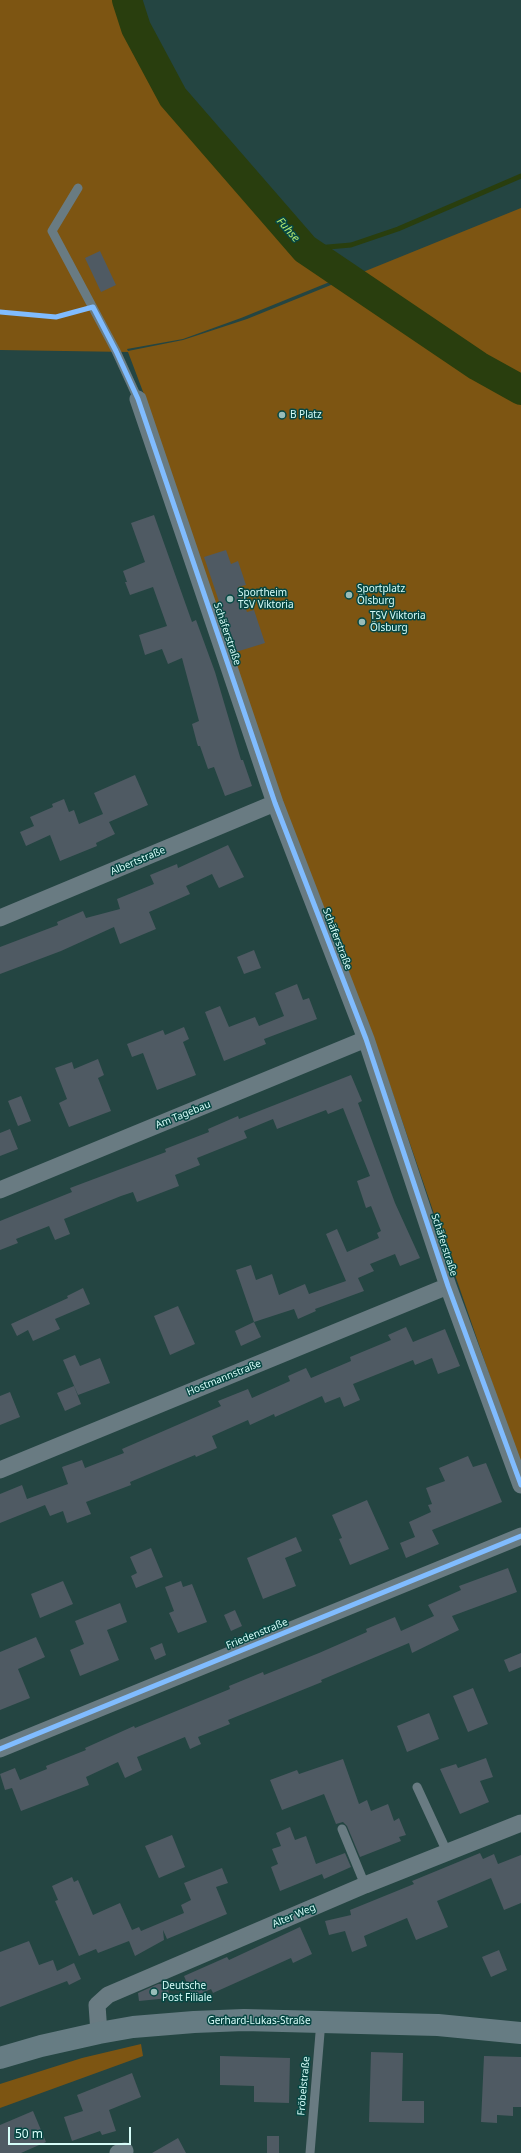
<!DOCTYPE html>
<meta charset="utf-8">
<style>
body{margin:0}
#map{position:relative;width:521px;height:2153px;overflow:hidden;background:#244542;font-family:"Noto Sans",sans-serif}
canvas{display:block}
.scale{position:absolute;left:8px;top:2127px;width:123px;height:18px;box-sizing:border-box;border:2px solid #d7fdf9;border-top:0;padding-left:5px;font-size:12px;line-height:14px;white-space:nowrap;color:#d7fdf9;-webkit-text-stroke:3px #064743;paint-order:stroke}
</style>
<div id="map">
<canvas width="521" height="2153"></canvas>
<div class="scale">50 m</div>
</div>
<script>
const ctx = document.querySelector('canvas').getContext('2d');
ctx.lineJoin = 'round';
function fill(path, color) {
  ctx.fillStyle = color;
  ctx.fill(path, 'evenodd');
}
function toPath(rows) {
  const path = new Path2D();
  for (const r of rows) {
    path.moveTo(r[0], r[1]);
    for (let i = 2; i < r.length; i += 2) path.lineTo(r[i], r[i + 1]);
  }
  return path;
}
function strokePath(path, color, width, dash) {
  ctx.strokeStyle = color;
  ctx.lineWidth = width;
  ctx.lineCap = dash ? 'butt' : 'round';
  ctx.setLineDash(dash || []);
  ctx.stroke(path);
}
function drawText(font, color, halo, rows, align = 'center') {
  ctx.font = font + ' "Noto Sans",sans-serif';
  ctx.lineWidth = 3;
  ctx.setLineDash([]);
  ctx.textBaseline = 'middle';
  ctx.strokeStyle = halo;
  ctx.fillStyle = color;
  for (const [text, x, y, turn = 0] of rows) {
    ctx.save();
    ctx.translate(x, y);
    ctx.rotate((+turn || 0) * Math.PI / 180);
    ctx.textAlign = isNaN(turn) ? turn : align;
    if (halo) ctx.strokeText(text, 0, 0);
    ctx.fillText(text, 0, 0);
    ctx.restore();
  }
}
const green = toPath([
 [0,0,117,0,128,33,165,101,226,177,297,254,332,281,241,318,183,339,127,349,128,351,183,340,247,319,521,208,521,1467,373,1036,280,802,145,397,128,352,0,350],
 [141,2044,143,2056,0,2108,0,2084,82,2058]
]);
const stream = toPath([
 [305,249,351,245,398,229,521,176]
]);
const river = toPath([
 [127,0,136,28,173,97,305,249,478,366,521,390]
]);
const building = toPath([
 [100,251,116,285,101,292,85,258],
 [154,515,192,622,196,620,215,672,241,760,243,760,252,786,225,796,214,767,208,769,200,746,198,746,197,743,192,724,199,721,182,658,168,664,162,649,145,655,139,635,167,626,153,587,130,595,125,582,127,582,123,571,145,562,131,523],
 [226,550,231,564,238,561,246,585,238,587,247,612,254,610,265,643,236,652,204,557],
 [135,775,148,805,109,822,115,834,96,843,97,846,60,861,50,835,26,846,20,832,34,826,30,817,53,807,52,804,64,799,69,812,74,810,79,824,103,814,94,793],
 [228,845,244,877,219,888,212,874,186,886,190,894,149,912,156,929,120,944,114,927,61,951,0,974,0,947,58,925,57,922,83,911,86,918,120,909,117,899,154,884,150,875,177,864,178,868],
 [254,950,261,968,244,974,237,957],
 [297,984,303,1000,309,998,317,1019,264,1039,266,1044,224,1061,205,1012,220,1006,229,1027,255,1017,259,1026,284,1016,275,993],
 [184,1027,189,1039,183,1042,196,1075,157,1090,143,1053,132,1057,127,1044,163,1030,165,1035],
 [98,1059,104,1075,98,1078,111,1111,69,1127,59,1103,67,1099,55,1068,72,1062,74,1069],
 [351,1075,362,1101,358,1103,395,1203,420,1258,400,1266,395,1254,370,1264,374,1271,358,1278,364,1291,315,1309,316,1311,298,1319,294,1309,254,1322,236,1270,251,1265,256,1280,272,1274,279,1295,305,1284,309,1294,346,1281,326,1234,337,1229,347,1252,379,1238,377,1233,381,1231,371,1206,366,1208,357,1181,370,1176,343,1108,328,1114,326,1110,277,1129,273,1119,244,1131,247,1138,197,1158,200,1165,175,1175,179,1186,137,1202,133,1192,121,1196,64,1219,70,1234,55,1240,49,1226,16,1239,18,1243,0,1250,0,1221,72,1192,70,1188,166,1152,165,1149,209,1132,208,1129,238,1116,239,1119],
 [21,1096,31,1121,18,1126,8,1101],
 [10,1129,18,1149,0,1156,0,1133],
 [83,1288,90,1304,55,1319,60,1329,33,1341,28,1330,17,1336,11,1324,68,1298,67,1296],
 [178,1306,195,1344,170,1355,154,1316],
 [254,1322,261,1337,241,1346,235,1331],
 [406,1327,413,1342,445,1329,460,1366,438,1374,432,1358,415,1365,413,1360,353,1384,360,1400,344,1407,340,1397,325,1403,322,1396,275,1417,274,1414,250,1425,248,1420,212,1436,217,1448,196,1457,195,1455,130,1482,131,1485,86,1502,91,1514,67,1523,63,1511,50,1516,45,1505,0,1523,0,1494,22,1485,27,1499,68,1484,62,1467,82,1460,85,1468,124,1453,122,1449,221,1406,218,1401,248,1389,252,1398,290,1381,288,1376,306,1368,311,1378,351,1361,350,1357,391,1340,388,1335],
 [75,1355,80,1366,100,1358,110,1383,78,1395,63,1360],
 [74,1386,81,1404,65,1411,57,1393],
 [10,1392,20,1417,0,1425,0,1396],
 [468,1456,473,1467,486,1463,502,1502,432,1530,439,1544,406,1558,400,1543,415,1537,409,1522,431,1512,428,1505,432,1504,426,1488,445,1481,439,1468],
 [367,1500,389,1549,350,1565,339,1539,342,1538,332,1515],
 [296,1537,302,1551,285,1558,296,1586,263,1599,247,1558],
 [151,1548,163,1577,136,1588,131,1576,137,1573,130,1557],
 [508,1568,517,1592,452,1616,459,1630,412,1653,409,1643,321,1680,322,1682,228,1720,230,1724,198,1737,201,1744,190,1749,185,1737,137,1757,142,1770,125,1778,118,1762,86,1777,89,1785,21,1811,12,1788,5,1790,0,1774,15,1768,20,1780,47,1769,46,1766,86,1750,85,1748,134,1726,135,1728,230,1689,229,1686,263,1672,264,1675,319,1653,367,1632,366,1629,395,1617,401,1631,434,1616,428,1605,461,1590,459,1586],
 [63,1581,73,1604,40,1618,31,1594],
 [181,1581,183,1587,192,1584,207,1622,178,1633,169,1613,174,1611,165,1587],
 [120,1603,127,1622,107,1630,119,1660,80,1676,70,1650,84,1644,75,1621],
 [235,1610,242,1626,231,1631,224,1615],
 [36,1637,45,1657,18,1669,30,1698,0,1710,0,1652],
 [162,1643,166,1655,155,1660,150,1648],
 [521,1653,521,1667,509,1672,504,1660],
 [473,1688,488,1724,468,1732,453,1696],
 [429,1713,439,1739,407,1752,397,1726],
 [486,1758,493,1777,480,1781,489,1802,460,1814,440,1769,456,1764,458,1768],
 [343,1759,359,1804,367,1800,371,1811,388,1804,394,1821,399,1818,406,1835,399,1837,401,1841,360,1857,347,1826,343,1822,336,1824,324,1794,282,1810,270,1780,297,1770,299,1774],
 [290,1827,295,1840,306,1836,316,1864,345,1853,351,1867,324,1879,322,1874,280,1891,271,1867,278,1864,272,1849,281,1846,276,1833],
 [172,1835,185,1867,159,1878,145,1846],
 [480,1853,483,1859,494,1854,498,1864,521,1855,521,1903,504,1910,491,1878,437,1901,448,1927,416,1940,407,1918,364,1936,367,1946,352,1952,345,1931,329,1935,325,1921,351,1915,350,1910,414,1884,412,1881],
 [222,1868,228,1883,216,1887,227,1914,167,1939,163,1930,164,1940,135,1956,129,1941,98,1953,96,1949,79,1956,55,1901,58,1900,52,1886,72,1877,74,1882,78,1880,93,1915,120,1903,132,1930,139,1927,141,1931,184,1913,181,1905,191,1900,184,1883],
 [300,1927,312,1954,293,1963,291,1958,213,1993,211,1989,193,1997,184,1976,227,1957,229,1960],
 [29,1941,39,1965,53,1960,57,1971,74,1963,81,1979,69,1985,67,1981,0,2007,0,1952],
 [499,1950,507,1970,491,1977,482,1957],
 [158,1984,168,1984,169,1998,139,2001,138,1993],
 [371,2052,403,2053,402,2101,424,2101,424,2123,369,2122],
 [220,2056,290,2058,289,2103,254,2102,254,2086,220,2085],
 [484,2056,521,2057,521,2107,513,2107,513,2116,497,2115,497,2123,481,2122],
 [132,2073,141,2097,109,2110,116,2131,102,2135,100,2131,72,2141,64,2117,83,2111,77,2095],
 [33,2111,46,2142,21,2153,0,2153,0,2125],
 [267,2136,279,2136,279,2153,267,2153],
 [178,2138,186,2153,152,2153]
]);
const lane = toPath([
 [78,188,52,231,116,351,138,399],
 [417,1787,447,1852],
 [342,1829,365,1885],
 [310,2153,321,2021]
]);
const street = toPath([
 [138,399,275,803,366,1039,448,1286,521,1485],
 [0,918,275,803],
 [0,1190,366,1039],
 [0,1470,448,1286],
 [0,1749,521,1536],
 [99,2033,97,2005,108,1995,365,1885,521,1823],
 [118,2153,125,2151]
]);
const secondary = toPath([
 [0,2058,41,2046,99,2033,133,2027,194,2022,244,2020,438,2025,521,2033]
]);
const cycleway = toPath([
 [0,312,56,317,93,307,116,351,138,399,275,803,366,1039,448,1286,521,1485],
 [0,1749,521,1536]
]);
const markers = [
 [282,415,4,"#98bdb9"],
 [349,595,4,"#98bdb9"],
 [230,599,4,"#98bdb9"],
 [362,622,4,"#98bdb9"],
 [154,1992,4,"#98bdb9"]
];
const poiNames = [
 ["B Platz",290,415],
 ["Sportplatz",357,589],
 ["Ölsburg",357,601],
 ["Sportheim",238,593],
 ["TSV Viktoria",238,605],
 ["TSV Viktoria",370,616],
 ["Ölsburg",370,628],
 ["Deutsche",162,1986],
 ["Post Filiale",162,1998]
];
const streetNames = [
 ["Schäferstraße",227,634,71],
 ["Albertstraße",138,861,-23],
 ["Schäferstraße",337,939,69],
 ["Am Tagebau",183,1115,-22],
 ["Schäferstraße",444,1245,72],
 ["Hostmannstraße",224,1378,-22],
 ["Friedenstraße",257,1634,-22],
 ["Alter Weg",294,1916,-23],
 ["Gerhard-Lukas-Straße",259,2021],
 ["Fröbelstraße",304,2086,-85]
];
const waterNames = [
 ["Fuhse",288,230,49]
];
fill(green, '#7d5512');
strokePath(stream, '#293e0e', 5);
strokePath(river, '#293e0e', 30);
fill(building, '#4f5a63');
strokePath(lane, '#697b82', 9);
strokePath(street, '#697b82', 17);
strokePath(secondary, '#667c83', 22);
strokePath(cycleway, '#80bcff', 5);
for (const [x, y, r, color] of markers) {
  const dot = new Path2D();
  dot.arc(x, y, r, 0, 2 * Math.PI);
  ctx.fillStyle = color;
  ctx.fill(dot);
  strokePath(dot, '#064743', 1.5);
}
drawText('10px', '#d7fdf9', '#064743', poiNames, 'left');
drawText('10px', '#d7fdf9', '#064743', streetNames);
drawText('italic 11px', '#b9ec72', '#064743', waterNames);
</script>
